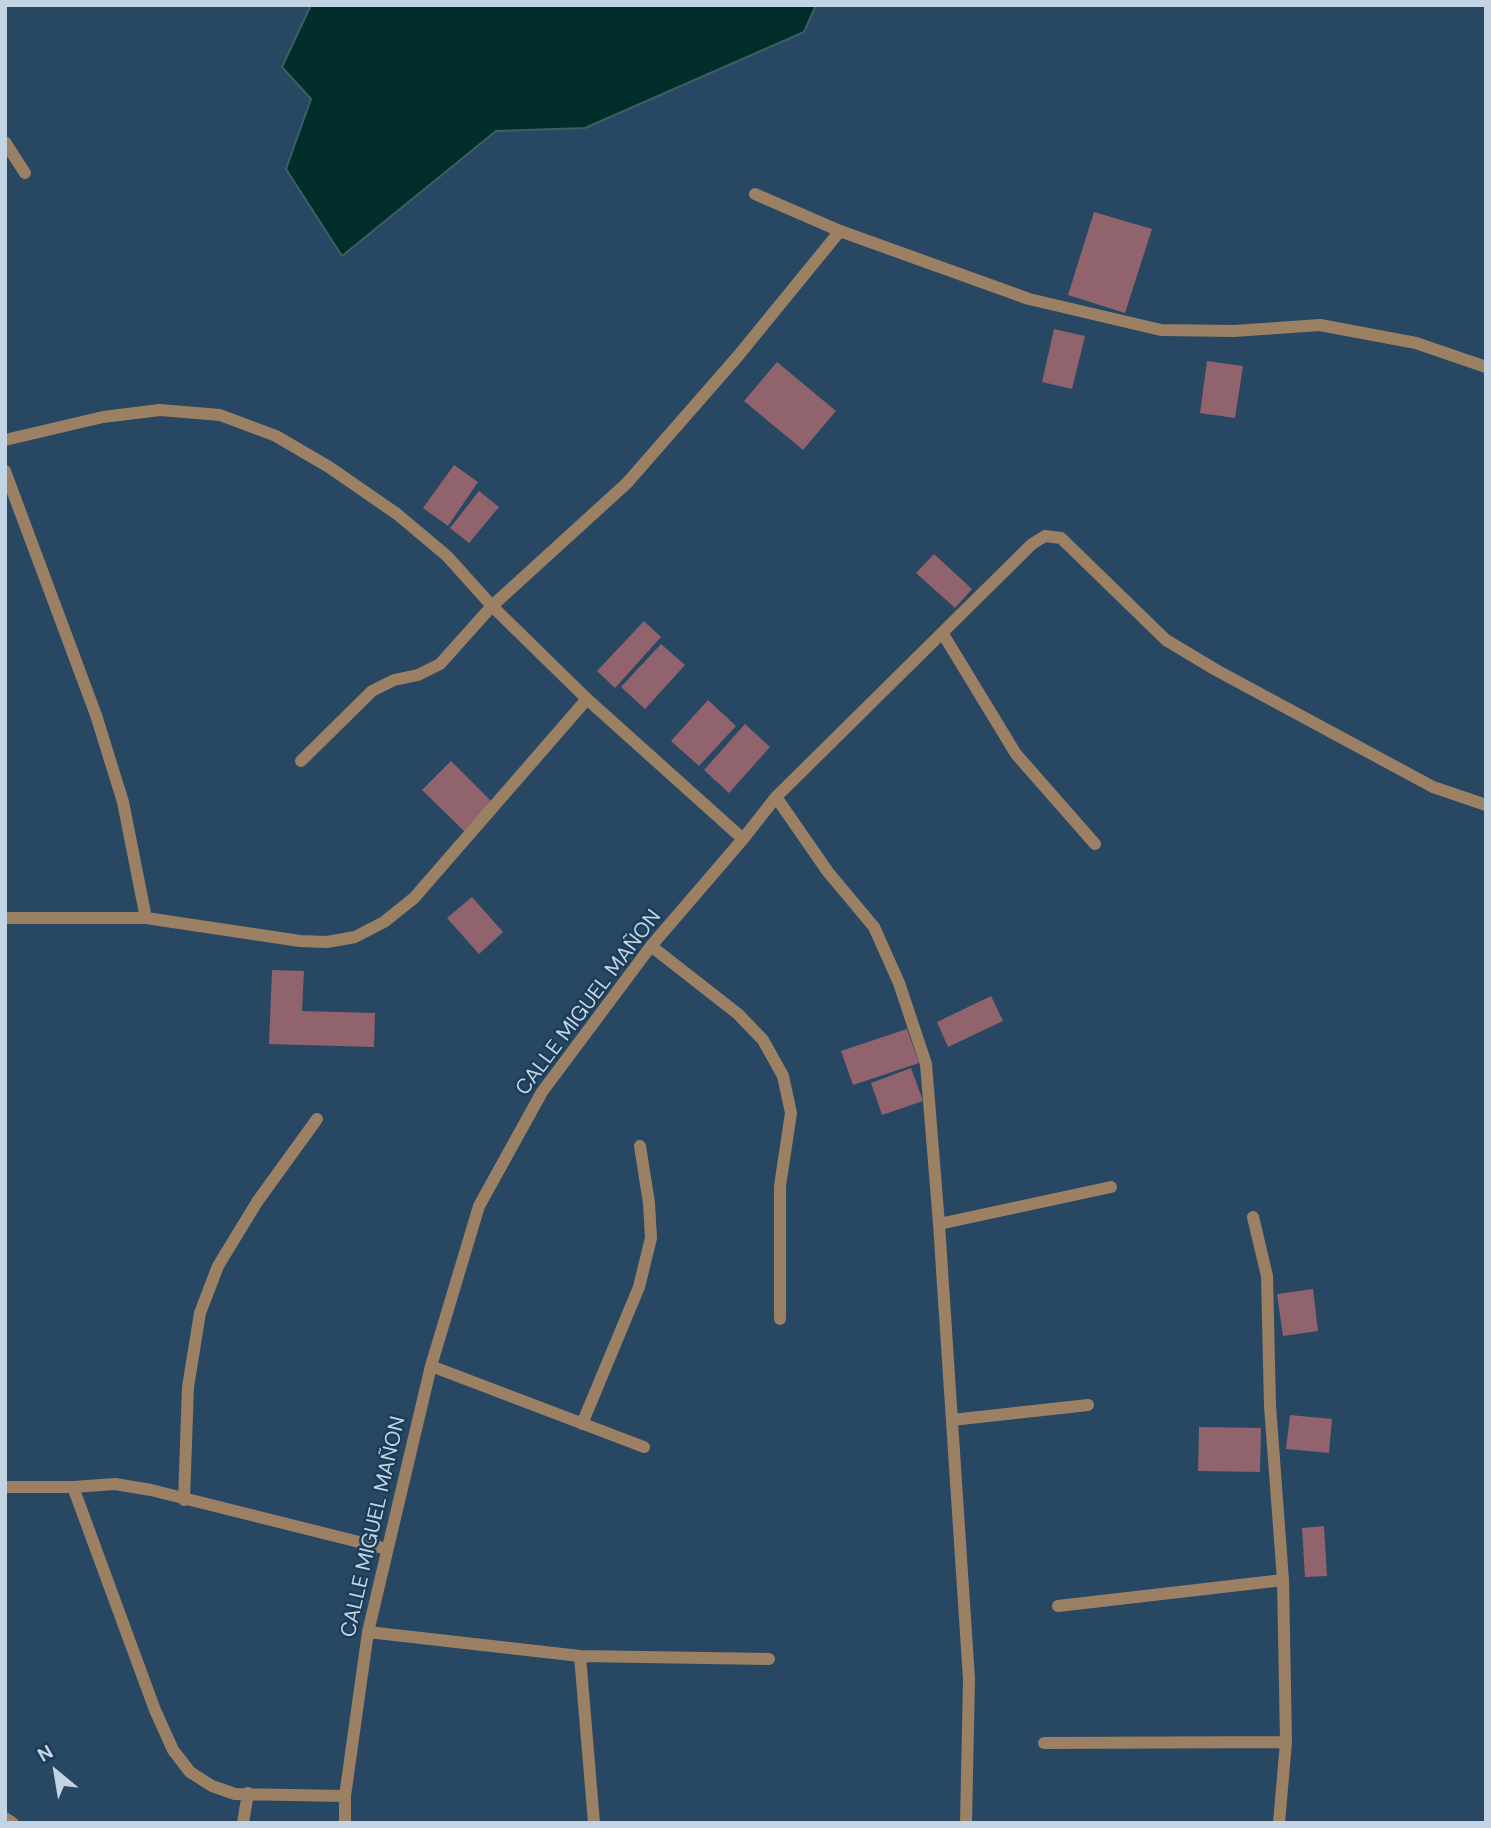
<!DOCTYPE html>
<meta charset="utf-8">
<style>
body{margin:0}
#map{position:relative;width:1491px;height:1828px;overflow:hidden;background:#284763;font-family:"DM Sans",sans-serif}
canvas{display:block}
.frame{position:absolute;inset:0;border:7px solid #c3d5e5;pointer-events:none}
.north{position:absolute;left:21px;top:1737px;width:70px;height:70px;-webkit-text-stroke:5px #1d3c57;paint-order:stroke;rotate:330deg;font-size:19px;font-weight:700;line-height:28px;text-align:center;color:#c3d5e5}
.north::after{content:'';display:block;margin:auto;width:24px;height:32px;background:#c3d5e5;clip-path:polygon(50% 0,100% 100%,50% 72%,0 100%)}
</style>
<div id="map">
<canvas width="1491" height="1828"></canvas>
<div class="frame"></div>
<div class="north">N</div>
</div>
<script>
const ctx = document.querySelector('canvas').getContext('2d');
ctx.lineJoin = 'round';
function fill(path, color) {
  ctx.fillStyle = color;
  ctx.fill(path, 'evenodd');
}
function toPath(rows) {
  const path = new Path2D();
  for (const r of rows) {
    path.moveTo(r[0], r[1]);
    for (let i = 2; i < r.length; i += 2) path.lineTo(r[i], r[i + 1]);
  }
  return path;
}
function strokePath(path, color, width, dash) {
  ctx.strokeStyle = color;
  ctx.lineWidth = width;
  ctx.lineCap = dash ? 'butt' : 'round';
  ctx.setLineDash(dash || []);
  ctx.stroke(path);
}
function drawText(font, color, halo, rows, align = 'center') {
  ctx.font = font + ' "DM Sans",sans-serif';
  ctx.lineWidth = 5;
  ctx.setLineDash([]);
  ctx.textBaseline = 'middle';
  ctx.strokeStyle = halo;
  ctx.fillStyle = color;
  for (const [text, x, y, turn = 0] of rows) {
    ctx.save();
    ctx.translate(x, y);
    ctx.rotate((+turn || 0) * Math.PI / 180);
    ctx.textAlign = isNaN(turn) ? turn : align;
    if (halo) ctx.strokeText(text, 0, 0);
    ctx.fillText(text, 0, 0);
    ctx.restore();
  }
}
const water = toPath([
 [311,5,816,5,804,32,585,128,496,131,342,256,286,169,311,99,282,67,311,5]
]);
const building = toPath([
 [1094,212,1152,229,1125,313,1068,295],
 [1054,329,1085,336,1072,389,1042,382],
 [1207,361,1243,366,1235,418,1200,413],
 [777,362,836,411,803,450,744,401],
 [454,465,478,482,448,526,423,508],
 [479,491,499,507,469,543,450,528],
 [934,554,972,589,955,608,916,573],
 [644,621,661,637,615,688,597,671],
 [661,644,685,665,645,709,621,687],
 [708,700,736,726,699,766,671,741],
 [745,724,770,747,729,793,704,770],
 [451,761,493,803,464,831,422,790],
 [472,897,503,932,479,954,447,918],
 [272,970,304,971,302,1011,375,1013,374,1047,269,1044],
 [991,996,1003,1021,948,1047,937,1022],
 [907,1029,919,1063,853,1085,841,1051],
 [911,1068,923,1101,882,1115,871,1083],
 [1313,1289,1318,1331,1283,1336,1277,1294],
 [1290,1415,1332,1419,1329,1453,1286,1449],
 [1199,1427,1261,1428,1260,1472,1198,1471],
 [1324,1526,1327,1576,1305,1577,1302,1528]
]);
const minor = toPath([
 [5,142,25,173],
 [755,194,840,231,1029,299,1161,330,1234,331,1320,325,1416,343,1486,367],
 [5,440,103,417,160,410,220,415,276,436,329,467,397,514,447,556,492,606,587,699,743,839],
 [5,471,96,715,123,802,146,918],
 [943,634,1016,754,1095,844],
 [301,761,372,691,394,680,418,675,440,664,492,606,627,483,738,356,840,231],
 [776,797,828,872,874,927,899,983,926,1064,939,1224,969,1679,966,1823],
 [5,918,146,918,300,941,327,942,355,937,384,922,414,898,587,699],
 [651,946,738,1014,763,1040,783,1076,791,1113,780,1186,780,1319],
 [1253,1217,1267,1276,1270,1406,1283,1580,1286,1742,1279,1823],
 [939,1224,1111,1187],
 [431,1366,644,1447],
 [952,1420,1088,1405],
 [582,1424,639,1287,651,1238,649,1203,640,1146],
 [5,1487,73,1487],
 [184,1500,188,1387,200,1313,218,1266,257,1202,317,1119],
 [1058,1606,1283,1580],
 [368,1632,580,1656,769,1659],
 [580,1656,594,1823],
 [1044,1743,1286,1742],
 [345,1796,235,1794,212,1786,190,1772,173,1750,155,1710,73,1487,115,1484,151,1490,387,1549],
 [5,1818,13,1823],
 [243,1823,248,1793],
 [345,1823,345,1796,368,1632,431,1366,479,1206,542,1092,651,946,743,839,776,797,1032,544,1045,536,1061,538,1166,640,1216,670,1433,787,1486,805]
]);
const streetNames = [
 ["CALLE MIGUEL MAÑON",589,1003,-53],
 ["CALLE MIGUEL MAÑON",374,1527,-77]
];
fill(water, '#012e2a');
strokePath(water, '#3b6062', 2);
fill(building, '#91636c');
strokePath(minor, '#9b8064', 12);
drawText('21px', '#c3d5e5', '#1d3c57', streetNames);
</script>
